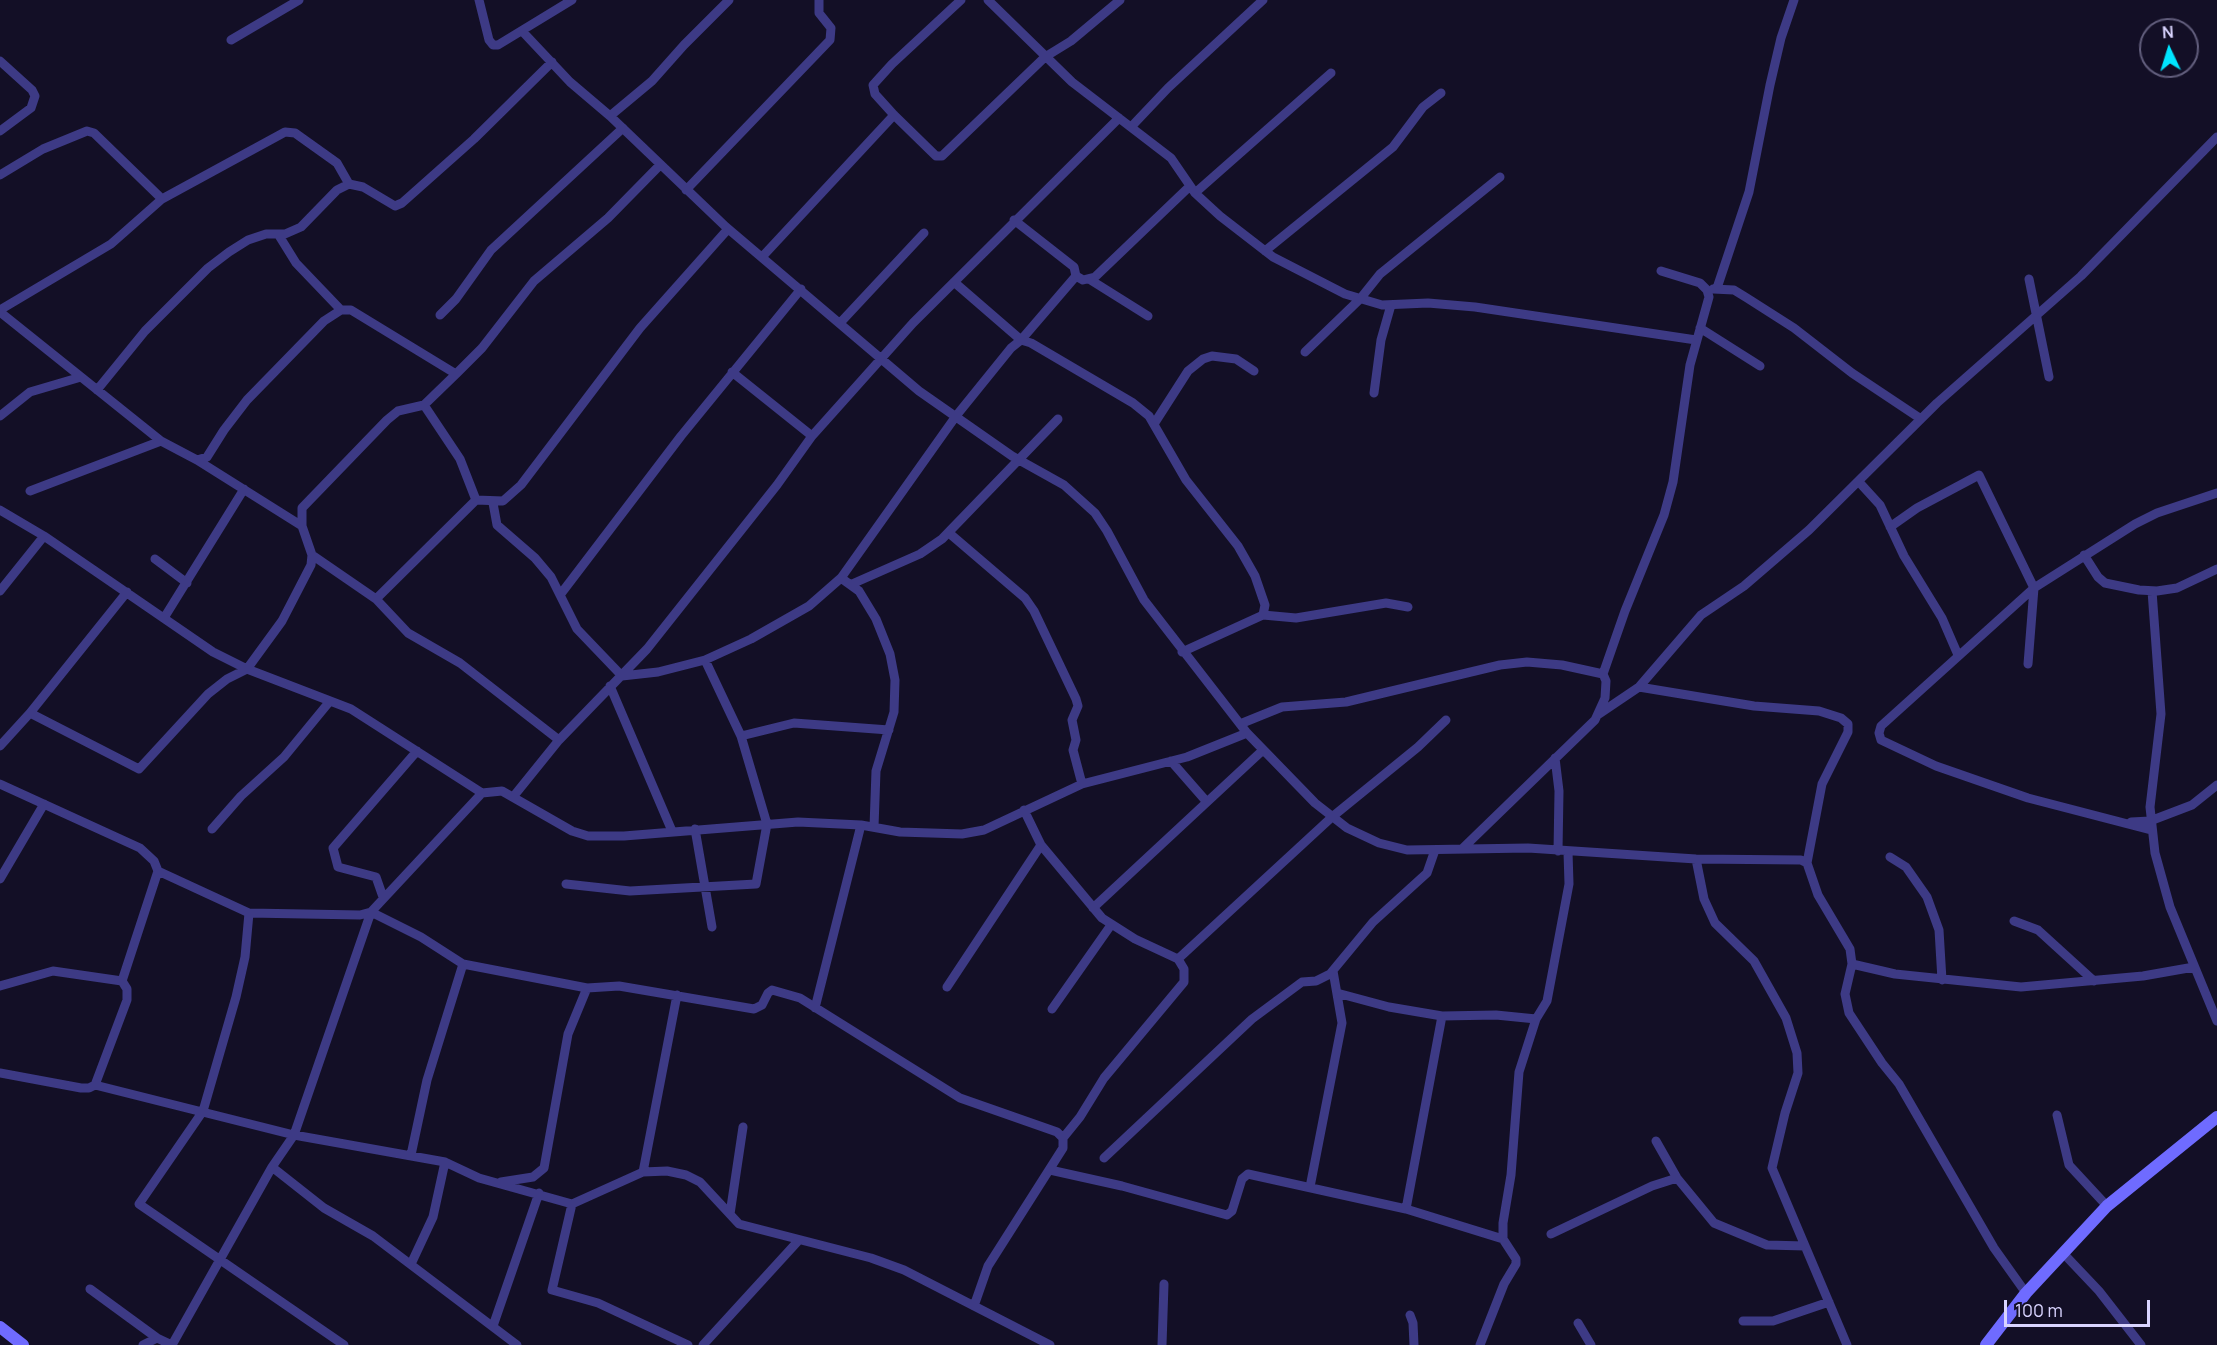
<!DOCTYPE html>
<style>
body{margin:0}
#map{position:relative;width:2217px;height:1345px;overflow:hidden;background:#130f26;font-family:Manrope,sans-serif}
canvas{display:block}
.north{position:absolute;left:2139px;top:18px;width:60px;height:60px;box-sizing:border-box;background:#130f26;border:2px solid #625e7d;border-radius:50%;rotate:356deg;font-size:16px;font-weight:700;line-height:24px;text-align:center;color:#d9d4ff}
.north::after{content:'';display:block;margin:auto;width:21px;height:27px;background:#00e5ff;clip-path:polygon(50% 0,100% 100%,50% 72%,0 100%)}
.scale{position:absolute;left:2004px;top:1300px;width:146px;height:27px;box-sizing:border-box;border:3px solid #d9d4ff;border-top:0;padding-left:8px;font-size:18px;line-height:21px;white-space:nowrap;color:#d9d4ff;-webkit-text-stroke:4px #130f26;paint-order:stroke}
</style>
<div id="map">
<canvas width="2217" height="1345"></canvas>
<div class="north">N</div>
<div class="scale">100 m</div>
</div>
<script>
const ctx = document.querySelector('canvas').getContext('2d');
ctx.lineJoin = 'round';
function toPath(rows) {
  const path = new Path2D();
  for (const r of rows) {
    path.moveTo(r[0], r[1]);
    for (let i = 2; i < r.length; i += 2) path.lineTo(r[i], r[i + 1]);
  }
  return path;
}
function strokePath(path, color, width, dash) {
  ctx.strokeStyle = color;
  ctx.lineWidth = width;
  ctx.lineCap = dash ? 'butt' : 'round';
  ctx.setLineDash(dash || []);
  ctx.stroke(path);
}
const minor = toPath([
 [479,0,489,40,493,45,498,45,572,0],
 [961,0,892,64,873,85,875,94,894,115,936,156,942,156,1045,57,1071,41,1120,0],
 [988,0,1072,82,1171,158,1195,193,1220,216,1273,257,1345,294,1382,305,1428,303,1475,307,1696,340],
 [522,31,570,82,610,116,726,227,919,391,1012,456,1064,485,1095,513,1107,531,1144,600,1247,733,1315,803,1347,828,1379,843,1407,850,1528,848,1696,859,1801,860,1807,863,1818,895,1850,949,1852,964,1845,994,1849,1013,1882,1063,1899,1084,1994,1248,2026,1293],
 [231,40,299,0],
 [0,61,32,90,35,96,31,108,0,131],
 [610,116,652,81,684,45,729,0],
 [1131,127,1168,88,1263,0],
 [0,175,43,149,87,131,94,133,162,199],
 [686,190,830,40,831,28,819,13,819,0],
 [1195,193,1331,73],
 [278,234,296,263,341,310],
 [1265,251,1393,147,1423,107,1441,93],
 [762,257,894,115],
 [1076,276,1083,280,1095,277,1189,187],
 [1089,279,1148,316],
 [2029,279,2049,377],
 [954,282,1021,340,1031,343,1133,403,1149,416,1186,480,1238,546,1255,576,1265,605,1263,615,1182,652],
 [1717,288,1749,192,1770,85,1781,38,1794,0],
 [1713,289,1734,290,1747,298,1794,328,1852,373,1921,419],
 [0,310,111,244,162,199,285,132,295,133,337,163,349,184],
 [0,312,161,441,197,460,207,457,224,430,247,400,324,321,341,310,351,310,456,374,482,348,534,281,608,218,660,165],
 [440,315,456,299,491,250,623,128],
 [840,323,924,233],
 [1700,328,1760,366],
 [1305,352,1360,299,1380,274,1500,177],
 [732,372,812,436],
 [97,390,145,331,208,268,229,252,248,240,266,234,285,234,301,227,337,190,349,184,363,187,395,206,402,203,474,139,552,62],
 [1374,393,1381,340,1391,305],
 [424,405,460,459,476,500],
 [0,416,30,392,81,377],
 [1154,424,1188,371,1203,359,1212,356,1236,359,1254,371],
 [197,460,302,526],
 [1859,482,1880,505,1904,556,1942,618,1958,655],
 [30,491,161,441],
 [493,503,497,525,535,558,551,577,577,629,622,676,658,672,705,660,751,639,809,606,841,578,956,416,1011,348,1021,340,1076,276,1074,267,1014,220],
 [0,510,44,536,213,652,247,669,351,709,482,793],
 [1890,527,1917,508,1979,475,2034,588,2028,664],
 [949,533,1025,598,1034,611,1076,699,1078,706,1072,720,1076,740,1073,750,1082,784],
 [312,555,376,599,408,633,460,663,559,740],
 [2084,555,2098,577,2105,583,2139,590,2157,591,2177,588,2217,569],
 [155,559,187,583],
 [841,578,859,591,876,619,890,654,895,680,894,712,876,771,874,827],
 [852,584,920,554,942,539,1058,419],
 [0,591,44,536],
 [2152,591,2161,714,2150,807,2155,853,2170,907,2217,1021],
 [560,595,681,436,801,289],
 [376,599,476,500,503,501,521,485,640,328,728,229],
 [1263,615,1296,618,1386,603,1408,607],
 [164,618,244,489],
 [1603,674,1625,611,1664,515,1673,482,1690,365,1709,297,1707,290,1700,283,1661,271],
 [610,686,672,831],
 [1639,687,1754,706,1819,711,1841,718,1848,724,1848,732,1822,784,1807,863],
 [30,713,127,592],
 [1599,714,1639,687,1701,615,1744,586,1809,530,1937,403,2081,276,2217,137],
 [1240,724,1282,707,1346,702,1500,665,1527,662,1562,665,1603,674,1606,681,1605,698,1595,720,1463,848],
 [741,736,794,723,889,730],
 [0,746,30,713,139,769,208,694,227,679,247,669,282,621,311,565,312,555,302,526,302,508,387,420,398,411,424,405,456,374],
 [1555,758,1559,791,1558,851],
 [1171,761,1206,801],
 [0,784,140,848,154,861,158,871,122,981,53,971,0,986],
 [513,797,559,740,647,649,777,485,812,436,913,323,1119,118],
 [1024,810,1041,845,1102,918,1135,939,1178,959,1184,969,1184,982,1104,1078,1080,1117,1063,1138],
 [2131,822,2150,821,2192,805,2217,785],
 [212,829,241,796,284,757,330,701],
 [695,829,712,927],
 [2151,830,2028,798,1936,766,1881,740,1879,733,1881,726,2034,588,2135,524,2157,513,2217,493],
 [1890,857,1906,867,1927,897,1939,930,1942,980],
 [1696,859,1704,899,1715,923,1754,961,1786,1018,1797,1053,1798,1073,1785,1113,1772,1168,1847,1345],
 [158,871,249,913,360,915,371,912,482,793,502,791,572,831,588,836,624,836,798,822,861,825,900,832,962,834,984,830,1082,784,1187,757,1247,733],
 [0,879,44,804],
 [566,884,630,891,756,884,767,824,741,736,705,660],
 [383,897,376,877,338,867,333,848,417,751],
 [1093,908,1263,750],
 [249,913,245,957,236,997,203,1111,139,1204,344,1345],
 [2014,921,2038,930,2094,981],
 [1178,959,1332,817,1418,747,1446,720],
 [1852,964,1895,974,2021,987,2143,976,2194,967],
 [947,987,1041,845],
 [1337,993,1389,1007,1442,1016,1496,1015,1536,1019],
 [815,1008,861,825],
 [1052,1009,1111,925],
 [0,1073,81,1088,89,1088,95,1085,127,1000,127,989,122,981],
 [95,1085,294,1135,445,1162,479,1178,572,1204,643,1172,667,1171,686,1175,700,1182,739,1224,871,1258,904,1270,1050,1345],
 [2057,1115,2069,1165,2107,1206],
 [1656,1141,1677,1178,1714,1223,1767,1245,1805,1246],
 [411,1155,427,1080,463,964],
 [1104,1158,1252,1019,1302,982,1316,981,1330,974,1373,922,1427,873,1435,850],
 [272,1167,324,1208,373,1236,517,1345],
 [1050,1170,1122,1186,1227,1215,1232,1211,1242,1179,1248,1174,1406,1209,1503,1239],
 [643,1172,677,995],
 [501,1182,533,1177,544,1168,568,1034,587,988],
 [1310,1187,1342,1023,1333,971],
 [572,1204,552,1290,598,1303,688,1345],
 [1406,1209,1442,1016],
 [730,1214,743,1127],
 [1551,1234,1652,1186,1677,1178],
 [2063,1253,2099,1291,2141,1345],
 [411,1264,433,1217,445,1162],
 [90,1289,157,1338],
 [1410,1315,1413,1323,1414,1345],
 [1743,1321,1773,1321,1829,1302],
 [1578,1323,1591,1345],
 [493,1326,539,1193],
 [143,1345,157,1338,172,1345],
 [172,1345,272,1167,294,1135,371,912,421,937,463,964,587,988,619,986,754,1009,762,1005,768,993,772,990,800,998,960,1098,1057,1132,1063,1138,1063,1148,988,1266,974,1306],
 [703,1345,799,1240],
 [1162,1345,1164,1284],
 [1480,1345,1504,1284,1516,1264,1516,1259,1503,1239,1503,1223,1511,1175,1519,1072,1536,1019,1547,1001,1569,884,1568,852]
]);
const secondary = toPath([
 [0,1327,23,1345],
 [1986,1345,2026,1293,2107,1206,2217,1117]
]);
strokePath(minor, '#3d3a85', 9);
strokePath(secondary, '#6f6bff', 12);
</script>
